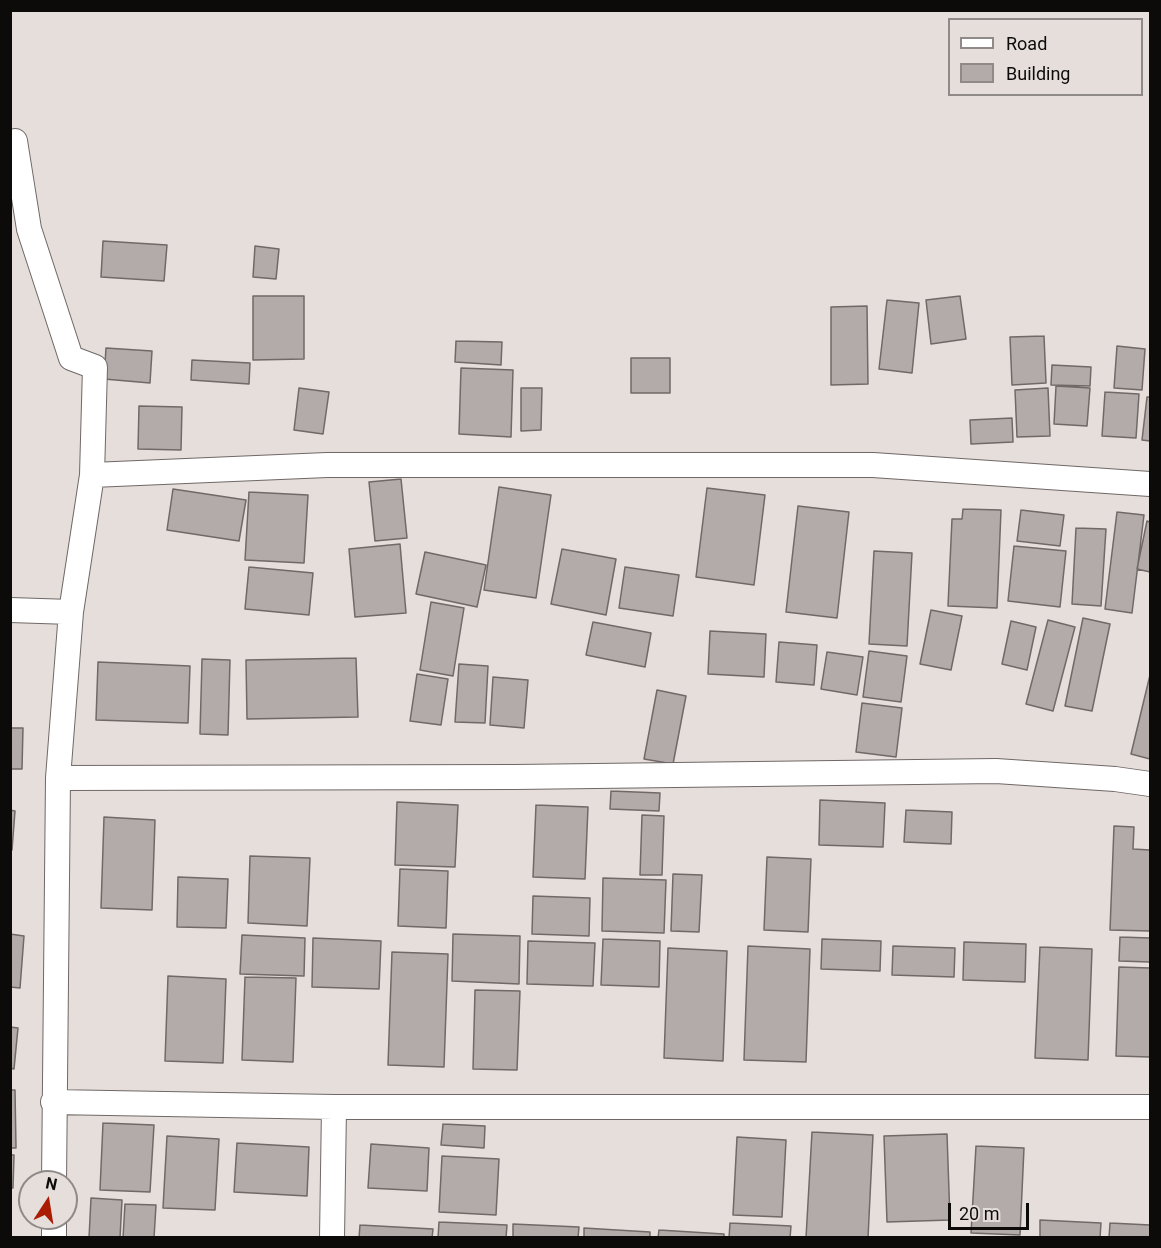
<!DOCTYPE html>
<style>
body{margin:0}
#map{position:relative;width:1161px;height:1248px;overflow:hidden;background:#e5dedb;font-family:Roboto,sans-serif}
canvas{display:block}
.frame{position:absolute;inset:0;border:12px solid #0d0b0a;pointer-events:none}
.legend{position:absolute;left:948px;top:18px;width:195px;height:78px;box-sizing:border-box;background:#e5dedb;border:2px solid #8f8a87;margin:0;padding:8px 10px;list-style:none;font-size:18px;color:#0d0b0a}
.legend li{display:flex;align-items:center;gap:12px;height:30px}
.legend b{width:30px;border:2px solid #8f8a87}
.north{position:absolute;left:18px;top:1170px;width:60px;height:60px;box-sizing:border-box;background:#e5dedb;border:2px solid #8f8a87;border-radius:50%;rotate:12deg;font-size:16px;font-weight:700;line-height:24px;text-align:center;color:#0d0b0a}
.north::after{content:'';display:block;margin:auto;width:21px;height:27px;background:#ab1c04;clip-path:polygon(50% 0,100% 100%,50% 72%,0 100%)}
.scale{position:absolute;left:948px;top:1203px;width:81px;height:27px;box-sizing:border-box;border:3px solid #0d0b0a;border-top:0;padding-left:8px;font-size:18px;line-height:21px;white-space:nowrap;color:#0d0b0a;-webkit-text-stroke:4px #e5dedb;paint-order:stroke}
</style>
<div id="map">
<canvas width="1161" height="1248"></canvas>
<div class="frame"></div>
<ul class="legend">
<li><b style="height:8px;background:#fff"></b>Road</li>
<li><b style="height:16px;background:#b2aba9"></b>Building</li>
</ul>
<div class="north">N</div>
<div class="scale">20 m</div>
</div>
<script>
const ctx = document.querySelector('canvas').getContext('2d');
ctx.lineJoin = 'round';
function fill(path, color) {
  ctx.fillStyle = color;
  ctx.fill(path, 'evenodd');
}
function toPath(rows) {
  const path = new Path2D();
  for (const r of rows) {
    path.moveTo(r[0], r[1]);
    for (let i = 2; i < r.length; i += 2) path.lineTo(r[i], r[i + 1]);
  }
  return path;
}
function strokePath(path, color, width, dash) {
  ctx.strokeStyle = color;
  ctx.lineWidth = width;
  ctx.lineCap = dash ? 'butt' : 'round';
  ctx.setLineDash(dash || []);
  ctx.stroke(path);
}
const building = toPath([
 [103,241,167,245,164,281,101,277,103,241],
 [255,246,279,249,276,279,253,277,255,246],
 [253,296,304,296,304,359,253,360,253,296],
 [960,296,966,339,931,344,926,300,960,296],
 [887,300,919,303,912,373,879,369,887,300],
 [867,306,868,384,831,385,831,307,867,306],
 [1044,336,1046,383,1012,385,1010,337,1044,336],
 [456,341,502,342,501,365,455,362,456,341],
 [1117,346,1145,349,1142,390,1114,388,1117,346],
 [106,348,152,351,150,383,104,379,106,348],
 [631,358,670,358,670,393,631,393,631,358],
 [192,360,250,363,249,384,191,380,192,360],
 [1052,365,1091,367,1090,386,1051,385,1052,365],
 [461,368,513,370,511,437,459,434,461,368],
 [1056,386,1090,388,1087,426,1054,424,1056,386],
 [299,388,329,392,323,434,294,430,299,388],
 [521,388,542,388,541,430,521,431,521,388],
 [1048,388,1050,436,1017,437,1015,390,1048,388],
 [1105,392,1139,394,1136,438,1102,436,1105,392],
 [1147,397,1150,397,1150,441,1142,440,1147,397],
 [139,406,182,407,181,450,138,449,139,406],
 [1012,418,1013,442,971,444,970,420,1012,418],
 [401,479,407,538,375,541,369,482,401,479],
 [499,487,551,495,536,598,484,590,499,487],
 [707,488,765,495,754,585,696,577,707,488],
 [173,489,246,500,239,541,167,530,173,489],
 [249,492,308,495,304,563,245,560,249,492],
 [798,506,849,512,837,618,786,612,798,506],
 [963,509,1001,510,997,608,948,606,952,519,962,519,963,509],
 [1021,510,1064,515,1060,546,1017,541,1021,510],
 [1117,512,1144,515,1132,613,1105,609,1117,512],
 [1147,521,1150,522,1150,572,1137,569,1147,521],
 [1076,528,1106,529,1101,606,1072,604,1076,528],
 [400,544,406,613,355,617,349,549,400,544],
 [1014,546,1066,551,1060,607,1008,601,1014,546],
 [562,549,616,559,606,615,551,604,562,549],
 [874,551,912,553,907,646,869,644,874,551],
 [425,552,486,565,477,607,416,594,425,552],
 [249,567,313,573,309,615,245,609,249,567],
 [625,567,679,575,673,616,619,608,625,567],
 [431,602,464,608,453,676,420,670,431,602],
 [931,610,962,616,951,670,920,664,931,610],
 [1083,618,1110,624,1092,711,1065,706,1083,618],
 [1048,620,1075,627,1053,711,1026,704,1048,620],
 [1011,621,1036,627,1027,670,1002,664,1011,621],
 [593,622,651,633,645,667,586,655,593,622],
 [710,631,766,634,764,677,708,674,710,631],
 [779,642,817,645,814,685,776,682,779,642],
 [869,651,907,656,901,702,863,697,869,651],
 [827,652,863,657,857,695,821,689,827,652],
 [356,658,358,717,247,719,246,660,356,658],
 [202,659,230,660,228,735,200,734,202,659],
 [98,662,190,666,188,723,96,720,98,662],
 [459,664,488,666,485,723,455,722,459,664],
 [417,674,448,679,441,725,410,721,417,674],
 [1150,675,1150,759,1131,754,1150,675],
 [493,677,528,680,524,728,490,725,493,677],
 [657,690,686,696,673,764,644,759,657,690],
 [862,703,902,708,896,757,856,752,862,703],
 [10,728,23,728,22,769,10,769,10,728],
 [611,791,660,793,659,811,610,809,611,791],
 [820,800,885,803,883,847,819,845,820,800],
 [397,802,458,805,455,867,395,865,397,802],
 [536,805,588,807,585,879,533,877,536,805],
 [10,810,15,811,12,850,10,850,10,810],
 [906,810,952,812,951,844,904,842,906,810],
 [642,815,664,816,662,875,640,875,642,815],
 [104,817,155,820,152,910,101,908,104,817],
 [1114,826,1134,827,1133,849,1150,850,1150,931,1110,930,1114,826],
 [250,856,310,858,307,926,248,923,250,856],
 [767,857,811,859,808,932,764,930,767,857],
 [400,869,448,871,446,928,398,926,400,869],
 [673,874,702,875,699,932,671,931,673,874],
 [178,877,228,879,226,928,177,927,178,877],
 [603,878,666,880,664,933,602,931,603,878],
 [533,896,590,898,589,936,532,934,533,896],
 [10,934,24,936,20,988,10,987,10,934],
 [453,934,520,936,519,984,452,981,453,934],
 [242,935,305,938,304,976,240,974,242,935],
 [1120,937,1150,938,1150,962,1119,961,1120,937],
 [313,938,381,941,379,989,312,987,313,938],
 [603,939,660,941,659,987,601,985,603,939],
 [822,939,881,941,880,971,821,969,822,939],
 [528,941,595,943,593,986,527,984,528,941],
 [964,942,1026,944,1025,982,963,980,964,942],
 [748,946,810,949,806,1062,744,1060,748,946],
 [893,946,955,948,954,977,892,975,893,946],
 [1040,947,1092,949,1088,1060,1035,1058,1040,947],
 [668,948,727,951,723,1061,664,1058,668,948],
 [392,952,448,954,444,1067,388,1065,392,952],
 [1119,967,1150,968,1150,1057,1116,1056,1119,967],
 [168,976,226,979,223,1063,165,1061,168,976],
 [245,977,296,978,293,1062,242,1060,245,977],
 [475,990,520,991,517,1070,473,1069,475,990],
 [10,1027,18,1028,14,1069,10,1068,10,1027],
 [10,1090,15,1090,16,1148,10,1148,10,1090],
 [103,1123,154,1125,150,1192,100,1190,103,1123],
 [443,1124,485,1126,484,1148,441,1145,443,1124],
 [812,1132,873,1135,868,1238,806,1238,812,1132],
 [947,1134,950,1220,887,1222,884,1136,947,1134],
 [167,1136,219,1139,215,1210,163,1208,167,1136],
 [737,1137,786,1140,782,1217,733,1215,737,1137],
 [237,1143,309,1147,307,1196,234,1192,237,1143],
 [371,1144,429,1148,427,1191,368,1188,371,1144],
 [976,1146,1024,1148,1020,1235,971,1233,976,1146],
 [10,1155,14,1155,13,1188,10,1188,10,1155],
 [442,1156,499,1159,496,1215,439,1212,442,1156],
 [91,1198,122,1200,120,1238,89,1238,91,1198],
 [125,1204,156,1205,154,1238,123,1238,125,1204],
 [1040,1220,1101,1223,1100,1238,1040,1238,1040,1220],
 [439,1222,507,1225,506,1238,438,1238,439,1222],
 [730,1223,791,1226,790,1238,729,1238,730,1223],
 [1110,1223,1150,1225,1150,1238,1109,1238,1110,1223],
 [513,1224,579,1227,578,1238,513,1238,513,1224],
 [360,1225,433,1229,432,1238,359,1238,360,1225],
 [584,1228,650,1232,650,1238,584,1238,584,1228],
 [659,1230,724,1234,724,1238,658,1238,659,1230]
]);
const street = toPath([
 [15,141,29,229,71,358,95,367,92,475,71,612,58,778,54,1182],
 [92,475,327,465,873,465,1150,484],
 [10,610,71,612],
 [58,778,515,777,996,771,1115,779,1150,784],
 [53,1102,334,1107,1150,1107],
 [54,1218,54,1238],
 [332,1238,334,1107]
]);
fill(building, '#b2aba9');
strokePath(building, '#706967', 1.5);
strokePath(street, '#6f6866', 26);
strokePath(street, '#fff', 24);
</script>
